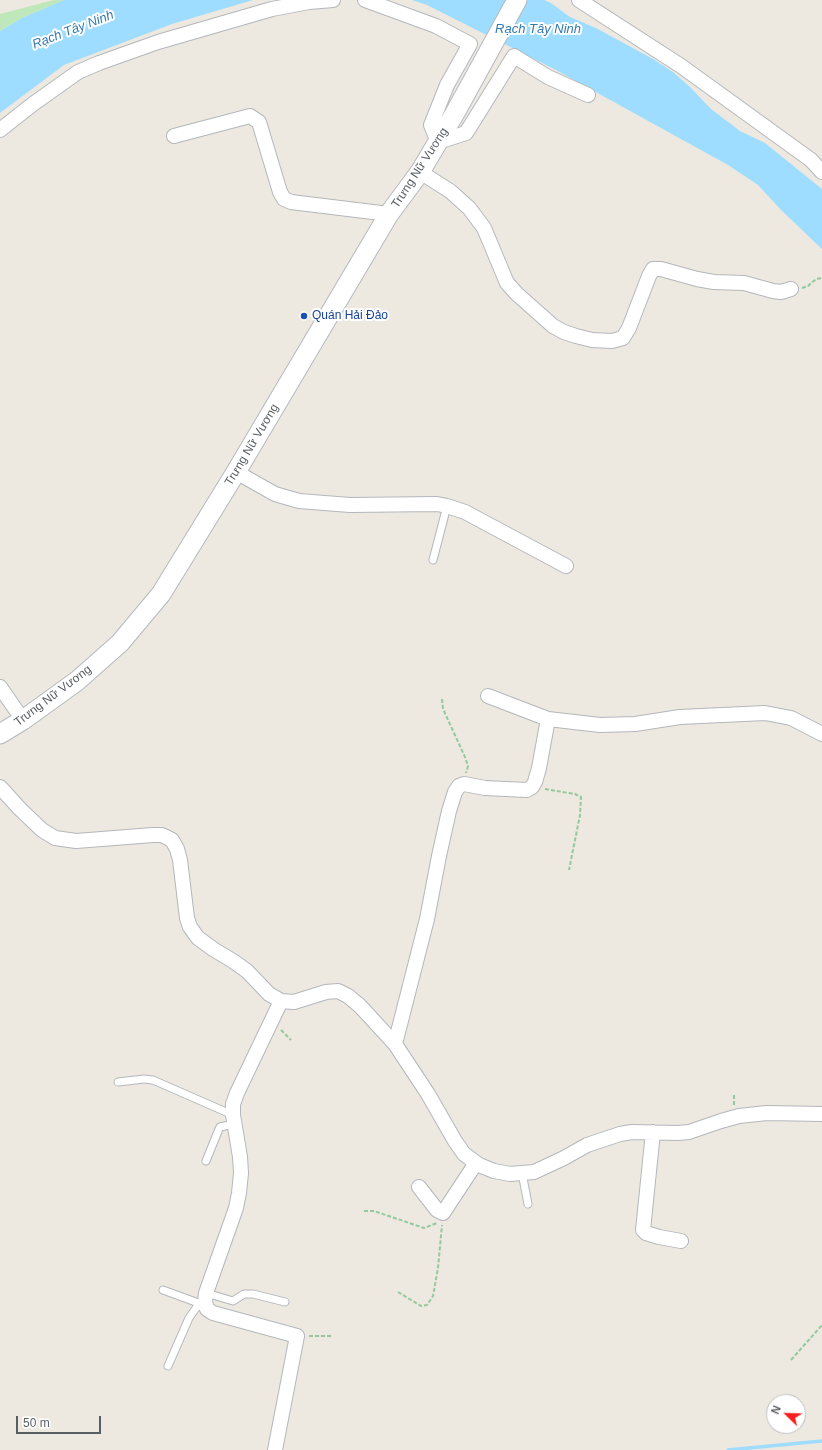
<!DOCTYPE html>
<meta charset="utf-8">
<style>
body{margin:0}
#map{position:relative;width:822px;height:1450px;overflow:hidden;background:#ede9e0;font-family:Helvetica,sans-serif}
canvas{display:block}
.north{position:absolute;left:766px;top:1394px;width:40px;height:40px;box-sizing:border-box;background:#fff;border:1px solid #bdbfc0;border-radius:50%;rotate:293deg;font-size:11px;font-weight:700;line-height:16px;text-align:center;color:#595e62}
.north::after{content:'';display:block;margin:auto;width:14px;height:18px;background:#f61e1f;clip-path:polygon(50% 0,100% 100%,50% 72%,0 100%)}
.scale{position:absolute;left:16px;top:1416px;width:85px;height:18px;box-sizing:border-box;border:2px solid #595e62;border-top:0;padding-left:5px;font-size:12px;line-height:14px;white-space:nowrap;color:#595e62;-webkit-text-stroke:3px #fff;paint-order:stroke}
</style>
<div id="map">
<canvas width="822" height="1450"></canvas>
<div class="north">N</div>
<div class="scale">50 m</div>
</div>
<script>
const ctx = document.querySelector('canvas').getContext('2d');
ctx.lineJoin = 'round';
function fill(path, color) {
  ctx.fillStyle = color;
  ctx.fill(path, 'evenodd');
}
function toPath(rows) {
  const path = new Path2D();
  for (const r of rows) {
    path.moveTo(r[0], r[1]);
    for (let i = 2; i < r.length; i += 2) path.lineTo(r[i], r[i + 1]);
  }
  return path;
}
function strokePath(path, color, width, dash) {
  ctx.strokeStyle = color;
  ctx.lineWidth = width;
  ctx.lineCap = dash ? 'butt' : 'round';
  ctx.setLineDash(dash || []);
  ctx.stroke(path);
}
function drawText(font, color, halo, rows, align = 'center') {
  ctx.font = font + ' Helvetica,sans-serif';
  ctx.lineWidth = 4;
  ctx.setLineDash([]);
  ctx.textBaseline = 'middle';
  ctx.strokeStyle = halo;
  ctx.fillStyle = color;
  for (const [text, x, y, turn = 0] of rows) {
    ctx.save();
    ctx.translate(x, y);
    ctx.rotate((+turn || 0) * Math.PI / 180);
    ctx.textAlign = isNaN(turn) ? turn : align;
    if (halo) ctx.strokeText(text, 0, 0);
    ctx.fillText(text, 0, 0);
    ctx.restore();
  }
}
const green = toPath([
 [54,0,64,0,22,18,0,31,0,14]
]);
const water = toPath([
 [64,0,253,0,172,24,64,65,0,113,0,31,22,18],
 [412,0,544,0,551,3,570,17,596,28,653,59,673,72,690,87,711,109,740,131,765,143,822,189,822,249,781,210,758,185,728,165,554,69,427,5]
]);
const stream = toPath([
 [728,1450,822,1441]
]);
const path = toPath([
 [802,288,808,286,816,279,822,278],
 [442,699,443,709,465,757,468,766,466,773],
 [545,789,575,794,581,797,580,815,569,870],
 [281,1030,291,1040],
 [734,1095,734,1105],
 [364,1211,374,1211,424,1228,437,1223],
 [398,1292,421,1306,427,1305,433,1296,438,1268,442,1225],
 [309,1336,331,1336],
 [791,1360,822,1325]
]);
const service = toPath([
 [433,560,447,506],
 [118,1082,144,1079,153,1080,233,1115],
 [206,1161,219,1129,220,1127,234,1124],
 [522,1173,528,1204],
 [163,1290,201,1304],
 [206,1293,233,1301,244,1294,253,1294,285,1302],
 [168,1366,189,1318,196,1308,205,1302]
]);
const minor = toPath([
 [365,0,436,26,470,44,447,85,431,125,438,142,466,133,514,56,548,77,588,95],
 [579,0,681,66,811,160,822,172],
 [0,130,33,104,78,72,99,63,158,42,272,9,309,2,333,0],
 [174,136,250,116,259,122,280,192,284,199,291,202,389,214],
 [420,172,450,191,469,208,484,228,507,283,517,294,553,326,564,332,576,336,592,340,612,341,623,338,629,328,649,276,653,269,661,269,697,279,714,282,744,283,773,291,781,292,791,289],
 [236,472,275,494,299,501,350,505,437,504,447,506,465,512,566,566],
 [0,687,23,720],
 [488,696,548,719,600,725,635,724,680,717,765,713,791,718,822,734],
 [0,787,20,809,42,830,55,838,76,841,153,835,162,835,172,840,177,849,180,860,187,918,190,927,198,938,213,949,233,961,247,971,269,994,281,1001,294,1002,326,992,338,991,348,996,360,1006,395,1044,428,1094,455,1141,464,1154,479,1165,494,1171,510,1174,534,1172,564,1158,587,1145,620,1134,632,1132,678,1133,689,1132,721,1121,739,1116,767,1113,822,1114],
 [395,1044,427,919,439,856,449,811,455,792,459,786,464,784,485,788,527,790,532,787,535,782,539,768,548,719],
 [653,1132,643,1230,646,1233,659,1237,681,1241],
 [419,1187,437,1210,443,1213,476,1163],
 [275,1450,297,1336,213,1313,207,1309,205,1302,206,1293,236,1208,239,1193,241,1173,240,1157,233,1115,233,1104,237,1093,281,1001]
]);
const secondary = toPath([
 [0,734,23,720,77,681,120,643,161,594,236,472,389,214,420,172,455,113,517,0]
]);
const markers = [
 [304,316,4,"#1a4fb4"]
];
const streetNames = [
 ["Trưng Nữ Vương",420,168,-57],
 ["Trưng Nữ Vương",252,445,-59],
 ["Trưng Nữ Vương",53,696,-37]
];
const transitNames = [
 ["Quán Hải Đảo",312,316]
];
const waterNames = [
 ["Rạch Tây Ninh",538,29],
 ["Rạch Tây Ninh",73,30,-21]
];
fill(green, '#bee7ba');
fill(water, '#9eddff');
strokePath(stream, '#9eddff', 3.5);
strokePath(service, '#b3b7bc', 9);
strokePath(minor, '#b3b7bc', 16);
strokePath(secondary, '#b4b9be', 21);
strokePath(path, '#93c99d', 2, [4, 2]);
strokePath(service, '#fff', 7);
strokePath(minor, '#fff', 14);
strokePath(secondary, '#fff', 19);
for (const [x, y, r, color] of markers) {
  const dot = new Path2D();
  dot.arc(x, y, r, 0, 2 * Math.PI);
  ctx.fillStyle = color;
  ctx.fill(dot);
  strokePath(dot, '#fff', 1.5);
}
drawText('12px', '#595e62', '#fff', streetNames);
drawText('12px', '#164399', '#fff', transitNames, 'left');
drawText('italic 13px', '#327aaf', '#fff', waterNames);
</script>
